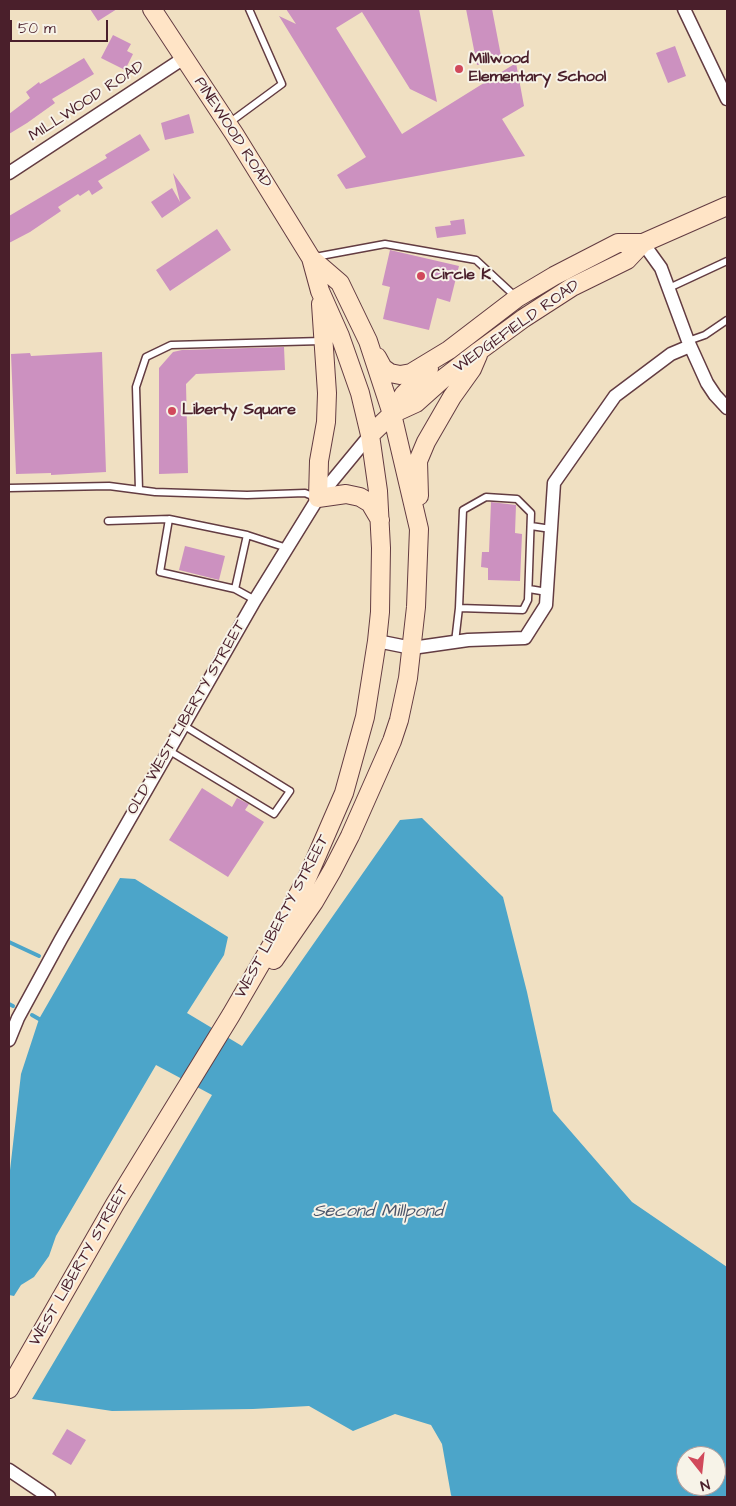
<!DOCTYPE html>
<style>
body{margin:0}
#map{position:relative;width:736px;height:1506px;overflow:hidden;background:#f0e0c2;font-family:"Architects Daughter",sans-serif}
canvas{display:block}
.frame{position:absolute;inset:0;border:10px solid #4a1f2b;pointer-events:none}
.north{position:absolute;left:676px;top:1446px;width:50px;height:50px;box-sizing:border-box;background:#f7f3e8;border:1px solid #b29e9c;border-radius:50%;rotate:164deg;font-size:14px;font-weight:700;line-height:20px;text-align:center;color:#4a1f2b}
.north::after{content:'';display:block;margin:auto;width:18px;height:22px;background:#d1495b;clip-path:polygon(50% 0,100% 100%,50% 72%,0 100%)}
.scale{position:absolute;left:10px;top:20px;width:98px;height:22px;box-sizing:border-box;border:2px solid #4a1f2b;border-top:0;padding-left:6px;font-size:15px;line-height:18px;white-space:nowrap;color:#4a1f2b;-webkit-text-stroke:4px #f7f3e8;paint-order:stroke}
</style>
<div id="map">
<canvas width="736" height="1506"></canvas>
<div class="frame"></div>
<div class="north">N</div>
<div class="scale">50 m</div>
</div>
<script>
const ctx = document.querySelector('canvas').getContext('2d');
ctx.lineJoin = 'round';
function fill(path, color) {
  ctx.fillStyle = color;
  ctx.fill(path, 'evenodd');
}
function toPath(rows) {
  const path = new Path2D();
  for (const r of rows) {
    path.moveTo(r[0], r[1]);
    for (let i = 2; i < r.length; i += 2) path.lineTo(r[i], r[i + 1]);
  }
  return path;
}
function strokePath(path, color, width, dash) {
  ctx.strokeStyle = color;
  ctx.lineWidth = width;
  ctx.lineCap = dash ? 'butt' : 'round';
  ctx.setLineDash(dash || []);
  ctx.stroke(path);
}
function drawText(font, color, halo, rows, align = 'center') {
  ctx.font = font + ' "Architects Daughter",sans-serif';
  ctx.lineWidth = 4;
  ctx.setLineDash([]);
  ctx.textBaseline = 'middle';
  ctx.strokeStyle = halo;
  ctx.fillStyle = color;
  for (const [text, x, y, turn = 0] of rows) {
    ctx.save();
    ctx.translate(x, y);
    ctx.rotate((+turn || 0) * Math.PI / 180);
    ctx.textAlign = isNaN(turn) ? turn : align;
    if (halo) ctx.strokeText(text, 0, 0);
    ctx.fillText(text, 0, 0);
    ctx.restore();
  }
}
const water = toPath([
 [422,818,503,897,527,992,553,1111,632,1202,727,1267,727,1497,452,1497,451,1495,442,1444,431,1425,395,1414,353,1431,309,1406,253,1409,112,1411,32,1399,212,1095,156,1065,56,1236,49,1256,34,1277,21,1285,14,1296,9,1295,9,1179,21,1074,39,1019,120,878,135,879,228,937,224,955,187,1013,242,1046,400,820],
 [686,1456,716,1456,716,1486,686,1486]
]);
const stream = toPath([
 [9,942,39,956],
 [9,1004,13,1006],
 [32,1015,39,1019]
]);
const building = toPath([
 [90,9,117,9,98,21],
 [286,9,419,9,437,102,410,89,362,12,336,28,402,134,516,63,524,106,502,119,525,156,346,189,337,175,366,157,279,16,296,24],
 [466,9,492,9,502,61,477,65],
 [113,35,131,44,127,51,133,54,125,70,101,58],
 [675,46,686,76,668,83,656,53],
 [84,58,94,74,52,99,55,103,27,123,9,134,9,114,30,98,26,92,39,82,40,84],
 [189,114,194,133,165,140,161,123],
 [140,134,150,150,98,181,103,188,92,195,89,190,80,196,78,194,58,207,61,211,30,232,9,243,9,216,107,158,105,155],
 [173,173,191,198,162,218,151,202,172,188,180,202],
 [464,219,466,234,437,238,435,227,451,225,450,221],
 [217,229,231,250,170,291,156,270],
 [390,250,459,266,450,302,437,298,429,330,383,319,390,287,382,285],
 [284,347,285,370,196,374,186,384,188,473,159,474,159,368,173,352,182,350],
 [102,352,106,472,51,475,51,473,16,474,11,354,30,353,31,356],
 [491,502,516,505,515,533,522,534,520,581,488,580,488,568,481,567,482,552,489,552],
 [185,546,225,556,219,580,179,570],
 [202,788,232,807,237,798,249,804,245,810,264,822,228,877,169,840],
 [67,1429,86,1440,71,1465,52,1454]
]);
const service = toPath([
 [229,123,282,84,249,9],
 [315,257,385,244,476,260,517,298],
 [669,288,727,261],
 [688,341,705,335,727,320],
 [9,488,109,486,155,492,247,495,305,493,317,498],
 [139,490,136,387,146,357,171,345,322,341],
 [108,521,169,519],
 [531,526,551,529],
 [247,535,235,589,160,572,169,519,247,535,287,548],
 [235,589,255,600],
 [529,589,547,592],
 [455,642,459,608,523,610,528,600,531,513,517,499,486,497,463,510,459,608],
 [168,750,274,814,290,791,183,725]
]);
const minor = toPath([
 [684,9,727,99],
 [9,173,184,58],
 [643,243,661,268,688,341,707,383,715,395,727,408],
 [377,641,412,648,468,640,525,638,546,605,554,483,615,396,671,354,690,346],
 [9,1040,18,1018,61,939,255,600,318,498,370,435],
 [9,1470,49,1497]
]);
const secondary = toPath([
 [321,304,327,393,326,422,319,461,318,498,346,494,360,497,370,503,380,520],
 [377,357,383,368,390,373,400,375,411,373,449,350,517,298,554,276,618,243,643,243],
 [392,414,416,403,444,378,479,351,524,318,572,287,627,260,643,243,727,206],
 [370,435,392,414,404,394,429,369],
 [419,496,418,461,426,442,452,397,472,369,478,355],
 [274,960,314,902,332,871,350,836,392,741,399,720,408,678,416,607,419,529,392,414,368,341,340,283,311,258],
 [9,1389,115,1204,231,1015,274,941,308,876,344,793,365,717,377,641,380,612,381,548,378,491,370,435,360,393,340,336,320,291,311,258,235,135,152,9]
]);
const markers = [
 [459,69,5,"#d1495b"],
 [421,276,5,"#d1495b"],
 [172,411,5,"#d1495b"]
];
const poiNames = [
 ["Millwood",469,60],
 ["Elementary School",469,78],
 ["Circle K",431,276],
 ["Liberty Square",182,411]
];
const streetNames = [
 ["MILLWOOD ROAD",87,102,-33],
 ["PINEWOOD ROAD",232,133,57],
 ["WEDGEFIELD ROAD",517,327,-35],
 ["OLD WEST LIBERTY STREET",187,718,-60],
 ["WEST LIBERTY STREET",283,917,-62],
 ["WEST LIBERTY STREET",80,1266,-60]
];
const waterNames = [
 ["Second Millpond",378,1212]
];
fill(water, '#4ca5c9');
strokePath(stream, '#4ca5c9', 4);
fill(building, '#cc91c0');
strokePath(service, '#633c42', 9);
strokePath(minor, '#633c42', 15);
strokePath(secondary, '#633c42', 20);
strokePath(service, '#fff', 6);
strokePath(minor, '#fff', 12);
strokePath(secondary, '#ffe4c6', 18);
for (const [x, y, r, color] of markers) {
  const dot = new Path2D();
  dot.arc(x, y, r, 0, 2 * Math.PI);
  ctx.fillStyle = color;
  ctx.fill(dot);
  strokePath(dot, '#f7f3e8', 2);
}
drawText('bold 16px', '#4a1f2b', '#f7f3e8', poiNames, 'left');
drawText('16px', '#4a1f2b', '#f7f3e8', streetNames);
drawText('italic 18px', '#4b556a', '#f7f3e8', waterNames);
</script>
